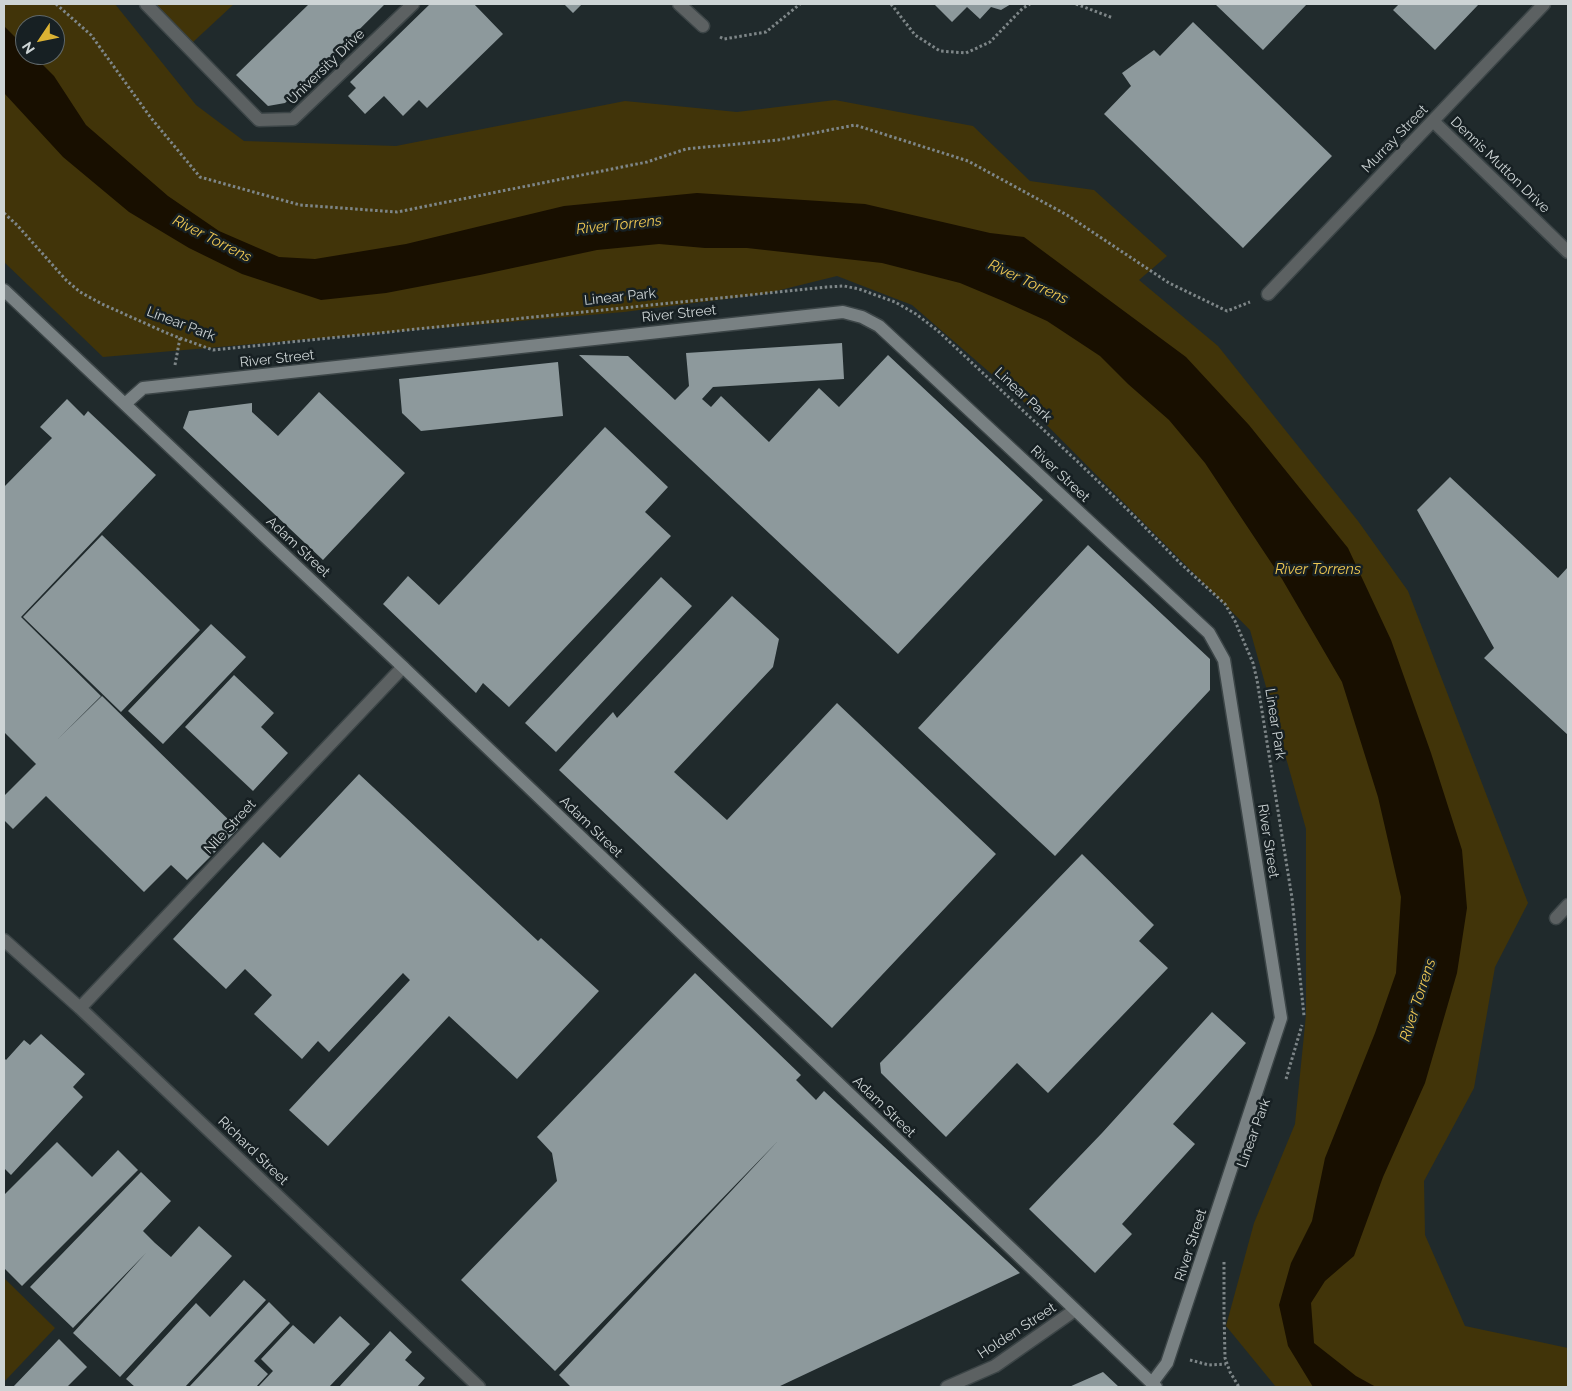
<!DOCTYPE html>
<style>
body{margin:0}
#map{position:relative;width:1572px;height:1391px;overflow:hidden;background:#202a2c;font-family:Raleway,sans-serif}
canvas{display:block}
.frame{position:absolute;inset:0;border:5px solid #cdd4d5;pointer-events:none}
.north{position:absolute;left:15px;top:15px;width:50px;height:50px;box-sizing:border-box;background:#172023;border:1px solid #60686a;border-radius:50%;rotate:236deg;font-size:14px;font-weight:700;line-height:20px;text-align:center;color:#cdd4d5}
.north::after{content:'';display:block;margin:auto;width:18px;height:22px;background:#dbb233;clip-path:polygon(50% 0,100% 100%,50% 72%,0 100%)}
</style>
<div id="map">
<canvas width="1572" height="1391"></canvas>
<div class="frame"></div>
<div class="north">N</div>
</div>
<script>
const ctx = document.querySelector('canvas').getContext('2d');
ctx.lineJoin = 'round';
function fill(path, color) {
  ctx.fillStyle = color;
  ctx.fill(path, 'evenodd');
}
function toPath(rows) {
  const path = new Path2D();
  for (const r of rows) {
    path.moveTo(r[0], r[1]);
    for (let i = 2; i < r.length; i += 2) path.lineTo(r[i], r[i + 1]);
  }
  return path;
}
function strokePath(path, color, width, dash) {
  ctx.strokeStyle = color;
  ctx.lineWidth = width;
  ctx.lineCap = dash ? 'butt' : 'round';
  ctx.setLineDash(dash || []);
  ctx.stroke(path);
}
function drawText(font, color, halo, rows, align = 'center') {
  ctx.font = font + ' Raleway,sans-serif';
  ctx.lineWidth = 5;
  ctx.setLineDash([]);
  ctx.textBaseline = 'middle';
  ctx.strokeStyle = halo;
  ctx.fillStyle = color;
  for (const [text, x, y, turn = 0] of rows) {
    ctx.save();
    ctx.translate(x, y);
    ctx.rotate((+turn || 0) * Math.PI / 180);
    ctx.textAlign = isNaN(turn) ? turn : align;
    if (halo) ctx.strokeText(text, 0, 0);
    ctx.fillText(text, 0, 0);
    ctx.restore();
  }
}
const green = toPath([
 [4,4,115,4,196,105,244,141,396,146,625,101,737,112,835,100,973,126,1030,181,1094,190,1167,256,1139,280,1218,346,1358,521,1408,591,1528,903,1495,967,1474,1088,1424,1181,1425,1235,1465,1326,1568,1348,1568,1387,1276,1387,1226,1326,1254,1223,1295,1124,1306,1015,1306,829,1250,630,1025,403,912,305,837,276,764,294,624,312,103,357,4,262],
 [25,25,55,25,55,55,25,55],
 [154,4,234,4,192,43],
 [4,1278,55,1328,4,1382]
]);
const water = toPath([
 [4,26,25,47,25,55,33,55,54,76,86,125,168,196,219,231,279,257,315,259,406,244,564,206,697,193,865,204,990,233,1024,237,1186,357,1249,425,1348,548,1391,640,1431,753,1462,850,1467,908,1457,973,1425,1083,1383,1177,1354,1256,1325,1281,1311,1303,1314,1343,1356,1376,1376,1387,1313,1387,1288,1346,1279,1305,1291,1263,1312,1221,1325,1158,1375,1033,1396,973,1401,897,1378,797,1342,682,1282,579,1205,463,1169,420,1128,384,1100,356,1047,321,1003,301,960,283,882,263,747,248,705,248,659,244,597,250,480,275,386,293,321,300,242,274,189,248,129,212,63,157,4,93]
]);
const building = toPath([
 [309,4,385,4,285,103,268,106,236,75],
 [430,4,474,4,503,34,427,108,419,100,403,116,384,96,365,114,348,96,356,88,350,82],
 [564,4,582,4,573,13],
 [934,4,1011,4,1001,10,991,7,980,19,967,7,952,22],
 [1215,4,1307,4,1263,50],
 [1399,4,1479,4,1435,50,1393,10],
 [1193,22,1332,156,1243,248,1104,114,1131,86,1122,73,1154,50,1160,56],
 [842,343,844,379,713,387,702,399,711,407,721,396,769,442,819,388,839,407,888,355,1043,500,898,654,579,355,628,356,675,400,689,386,686,353],
 [558,362,563,416,421,431,402,413,399,379],
 [319,392,405,473,323,560,183,428,189,411,252,403,252,412,278,436],
 [67,399,84,416,88,411,156,475,21,617,101,696,58,739,102,696,238,829,187,880,171,865,144,892,46,796,13,829,4,820,4,796,36,764,4,732,4,487,52,438,40,427],
 [605,427,668,487,645,512,671,536,509,707,483,683,476,693,383,604,408,576,439,605],
 [1450,477,1558,578,1568,567,1568,735,1484,658,1494,648,1417,510],
 [102,535,200,630,121,712,23,617],
 [1088,545,1210,659,1210,690,1055,856,918,728],
 [661,577,692,606,556,752,525,723],
 [732,596,779,639,773,667,674,772,727,820,837,703,996,854,832,1028,559,770,613,712,617,718],
 [211,624,246,657,163,744,128,711],
 [234,675,274,713,261,727,288,753,253,791,185,727],
 [359,774,538,941,541,938,599,991,517,1079,449,1016,328,1146,289,1110,410,980,403,973,329,1052,318,1041,302,1059,254,1014,272,995,245,969,226,989,173,939,263,842,280,858],
 [1082,854,1154,925,1139,941,1168,968,1048,1093,1017,1063,946,1137,881,1073,880,1063],
 [695,973,801,1075,796,1080,816,1100,824,1091,1020,1273,778,1387,571,1387,559,1375,778,1141,555,1371,461,1280,557,1181,552,1153,537,1137],
 [1212,1012,1246,1043,1173,1124,1195,1144,1122,1224,1132,1234,1095,1273,1029,1209,1102,1133],
 [41,1034,85,1074,73,1087,83,1097,11,1175,4,1168,4,1058,6,1060,24,1040,30,1045],
 [57,1142,92,1177,118,1150,138,1170,22,1286,4,1268,4,1195],
 [141,1172,171,1201,143,1231,155,1243,171,1257,199,1226,232,1256,120,1377,73,1333,146,1253,73,1328,30,1287],
 [244,1280,266,1300,185,1387,135,1387,126,1379,196,1303,210,1317],
 [269,1302,290,1323,254,1361,268,1374,256,1387,189,1387],
 [340,1316,370,1344,329,1387,258,1387,273,1371,261,1359,293,1325,314,1344],
 [390,1331,412,1352,405,1360,425,1378,417,1387,339,1387],
 [59,1339,87,1367,67,1387,13,1387],
 [1103,1372,1119,1387,1069,1387]
]);
const path = toPath([
 [56,4,91,35,151,118,200,177,300,205,397,212,647,162,686,149,778,140,855,125,968,161,1067,215,1169,283,1227,311,1250,302],
 [891,4,915,35,940,51,966,53,990,42,1023,8,1030,4],
 [1076,4,1113,18],
 [720,37,724,39,766,32,800,4],
 [4,213,17,225,66,280,80,292,102,304,169,334,213,350,827,287,844,286,859,289,895,302,916,314,938,331,1079,463,1133,515,1180,563,1225,604,1235,621,1253,663,1257,680,1292,898,1304,1016],
 [175,365,180,338],
 [1286,1079,1302,1025],
 [1224,1262,1224,1311,1225,1358,1230,1372,1239,1387],
 [1190,1360,1209,1365,1226,1364]
]);
const lane = toPath([
 [146,4,259,120,293,119,413,4],
 [679,4,703,26]
]);
const street = toPath([
 [1433,121,1568,252],
 [1268,294,1544,4],
 [1556,918,1568,905],
 [4,940,80,1008,479,1387],
 [80,1008,403,667],
 [947,1387,995,1366,1075,1310]
]);
const secondary = toPath([
 [4,290,403,667,1156,1387],
 [125,404,143,388,843,312,862,317,879,326,1209,633,1224,660,1281,1018,1167,1363,1152,1383]
]);
const streetNames = [
 ["University Drive",326,67,-44],
 ["Murray Street",1395,139,-46],
 ["Dennis Mutton Drive",1500,165,44],
 ["Linear Park",620,297,-6],
 ["River Street",679,314,-6],
 ["Linear Park",181,324,21],
 ["River Street",277,359,-6],
 ["Linear Park",1023,395,43],
 ["River Street",1060,474,43],
 ["Adam Street",298,547,43],
 ["Linear Park",1275,724,81],
 ["Nile Street",230,827,-47],
 ["Adam Street",591,827,44],
 ["River Street",1268,841,81],
 ["Adam Street",884,1107,44],
 ["Linear Park",1254,1133,-70],
 ["Richard Street",253,1151,44],
 ["River Street",1191,1245,-72],
 ["Holden Street",1017,1331,-33]
];
const waterNames = [
 ["River Torrens",619,225,-6],
 ["River Torrens",212,239,27],
 ["River Torrens",1028,282,25],
 ["River Torrens",1318,569],
 ["River Torrens",1418,1000,-72]
];
fill(green, '#413409');
fill(water, '#180f00');
fill(building, '#8d999c');
strokePath(lane, '#3c4547', 15);
strokePath(street, '#3c4547', 15);
strokePath(secondary, '#3c4547', 15);
strokePath(path, '#7e8688', 3, [2.5, 2.5]);
strokePath(lane, '#5c6162', 12);
strokePath(street, '#5c6162', 12);
strokePath(secondary, '#798183', 12);
drawText('14px', '#cdd4d5', '#172023', streetNames);
drawText('italic 15px', '#eec753', '#172023', waterNames);
</script>
